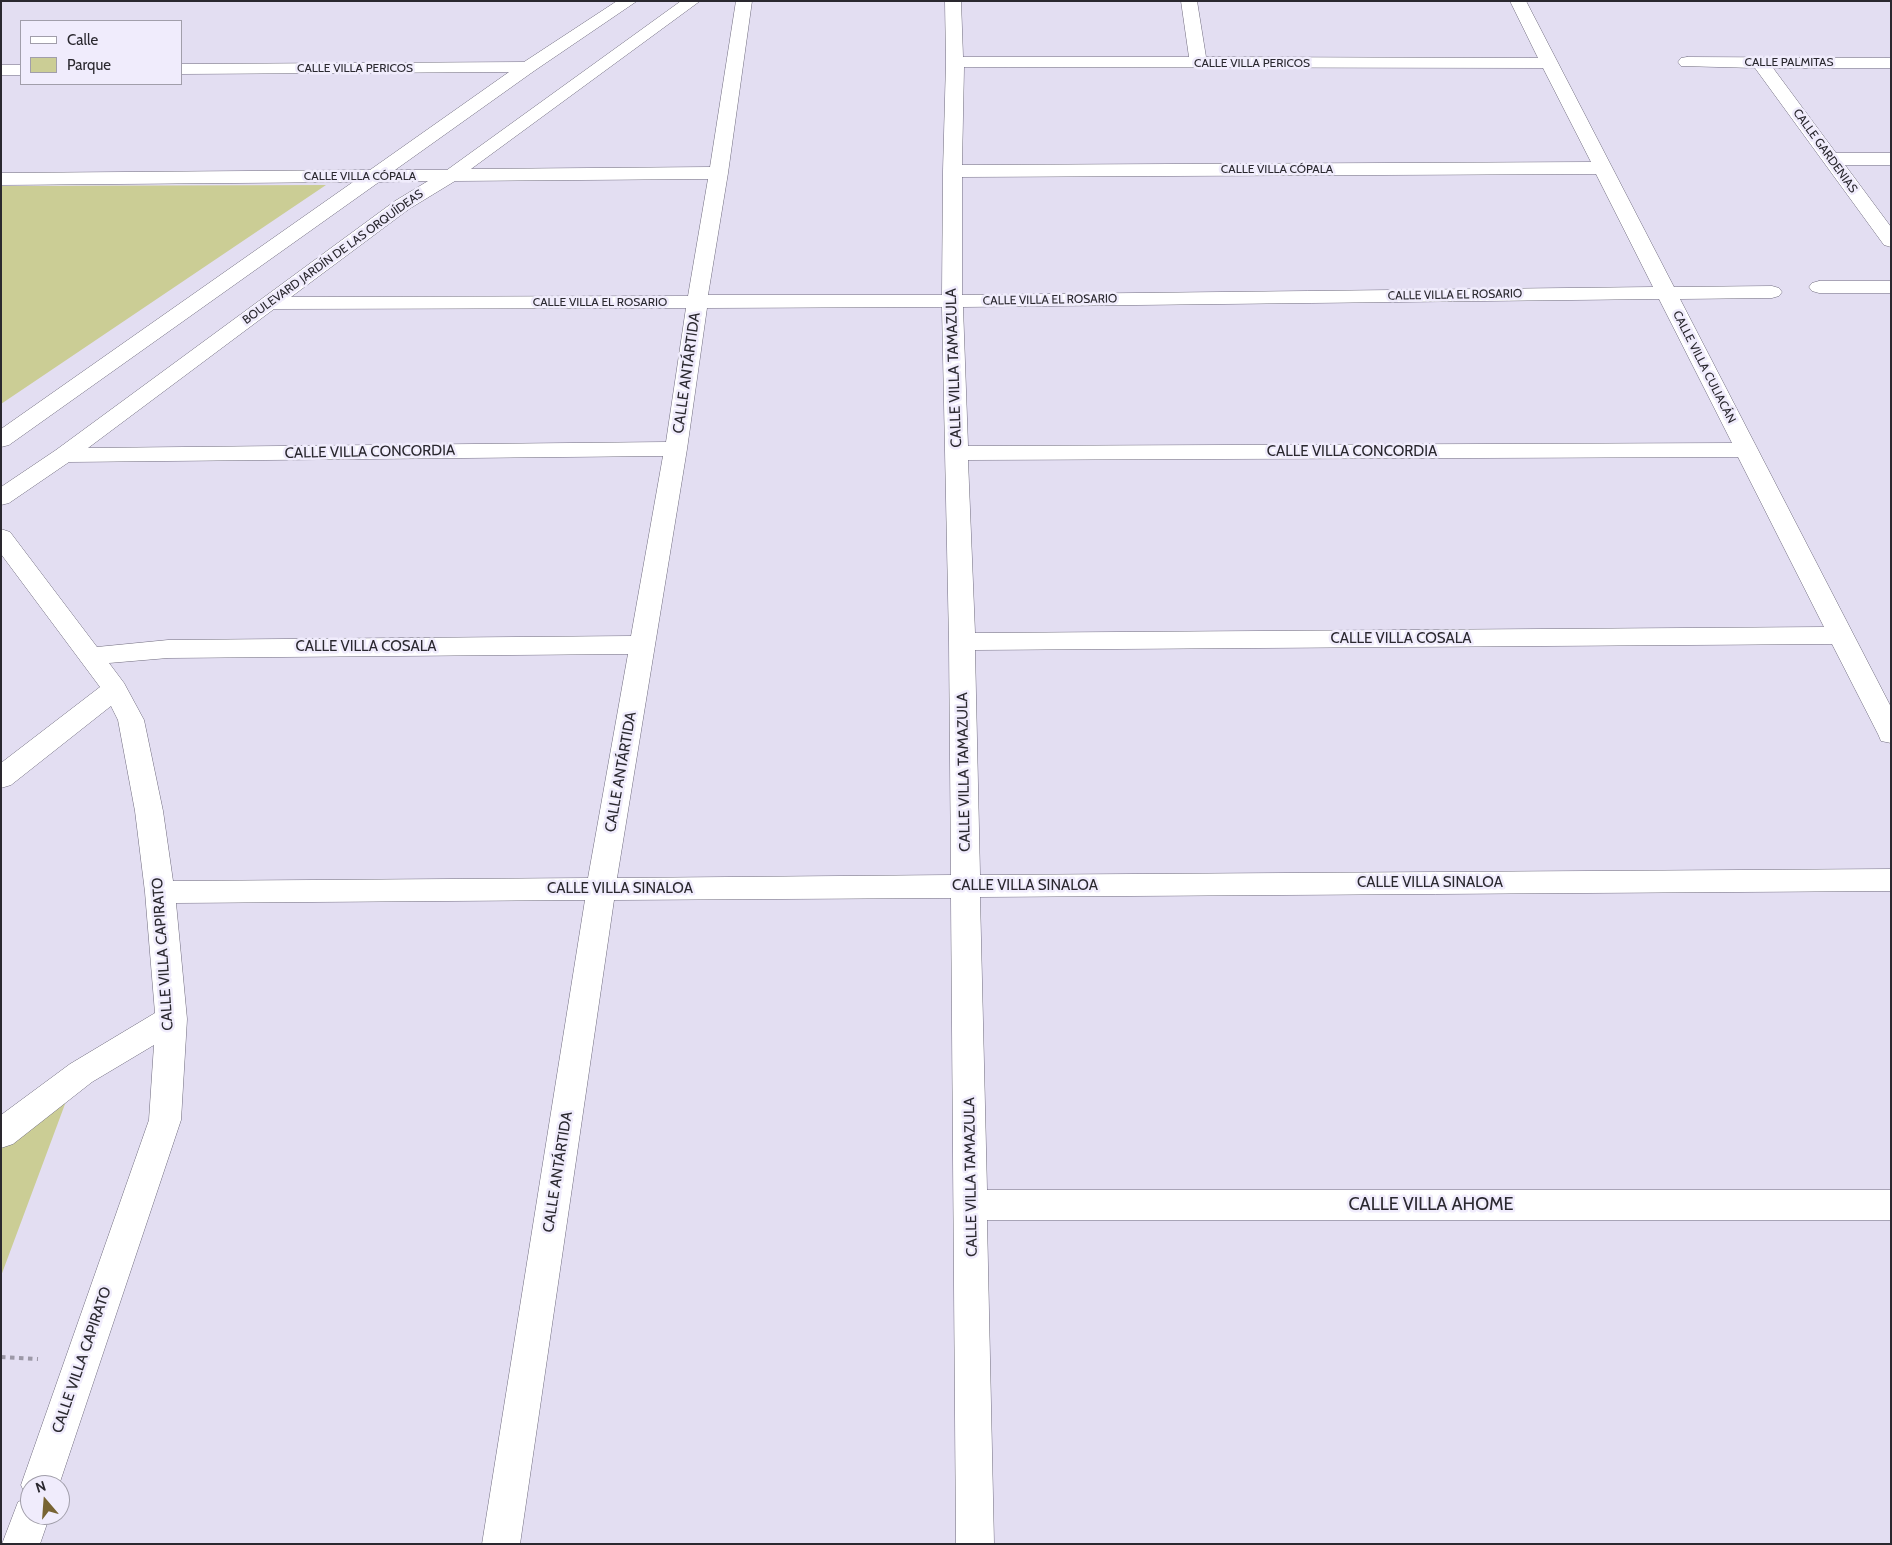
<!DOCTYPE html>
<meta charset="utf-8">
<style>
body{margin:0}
#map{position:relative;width:1892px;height:1545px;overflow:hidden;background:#e3def2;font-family:Cabin,sans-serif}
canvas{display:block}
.frame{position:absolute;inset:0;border:2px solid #2a282f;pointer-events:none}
.legend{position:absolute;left:20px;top:20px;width:162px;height:65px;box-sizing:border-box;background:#f0ecfc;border:1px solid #a19eaa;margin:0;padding:6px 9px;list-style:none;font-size:15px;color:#2a282f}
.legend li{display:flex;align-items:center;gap:10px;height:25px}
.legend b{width:25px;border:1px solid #a19eaa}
.north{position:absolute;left:20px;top:1475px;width:50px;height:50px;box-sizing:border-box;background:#f0ecfc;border:1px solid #a19eaa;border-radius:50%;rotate:342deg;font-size:14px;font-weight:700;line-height:20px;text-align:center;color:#2a282f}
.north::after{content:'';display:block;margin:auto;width:18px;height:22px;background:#786433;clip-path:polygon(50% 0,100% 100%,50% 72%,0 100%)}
</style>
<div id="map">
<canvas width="1892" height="1545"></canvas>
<div class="frame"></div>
<ul class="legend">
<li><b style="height:6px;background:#fff"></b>Calle</li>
<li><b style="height:14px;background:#cbcd95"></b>Parque</li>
</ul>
<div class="north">N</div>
</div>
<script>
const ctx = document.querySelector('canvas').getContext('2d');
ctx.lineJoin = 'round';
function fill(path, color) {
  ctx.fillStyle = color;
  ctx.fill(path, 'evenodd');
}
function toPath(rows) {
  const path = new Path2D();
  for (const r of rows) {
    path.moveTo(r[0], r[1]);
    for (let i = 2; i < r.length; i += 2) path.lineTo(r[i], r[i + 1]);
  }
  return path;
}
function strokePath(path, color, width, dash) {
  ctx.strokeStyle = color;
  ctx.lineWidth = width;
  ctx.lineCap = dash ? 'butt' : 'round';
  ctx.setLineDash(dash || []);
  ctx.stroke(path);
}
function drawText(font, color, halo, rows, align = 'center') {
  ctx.font = font + ' Cabin,sans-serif';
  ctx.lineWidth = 5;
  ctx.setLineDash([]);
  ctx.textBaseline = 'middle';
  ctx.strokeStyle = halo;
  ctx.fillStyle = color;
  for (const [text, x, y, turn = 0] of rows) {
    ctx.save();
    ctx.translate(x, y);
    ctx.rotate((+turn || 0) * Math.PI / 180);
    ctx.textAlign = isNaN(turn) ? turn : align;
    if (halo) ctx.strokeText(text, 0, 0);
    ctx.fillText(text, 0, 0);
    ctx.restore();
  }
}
const green = toPath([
 [326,185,1,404,1,186],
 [71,1088,1,1276,1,1141]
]);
const path = toPath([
 [1,1357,38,1359]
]);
const minor = toPath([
 [617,1,637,1,534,71,395,170,447,170,681,1,700,1,471,169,710,167,736,1,752,1,728,173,708,295,942,295,943,171,946,62,945,1,961,1,963,57,1189,57,1181,1,1197,1,1206,57,1538,58,1510,1,1526,1,1674,287,1772,286,1779,288,1782,292,1779,296,1772,298,1680,299,1891,707,1891,743,1881,741,1878,734,1832,644,975,650,980,875,1891,869,1891,891,980,897,987,1190,1891,1190,1891,1220,987,1220,994,1544,956,1544,951,898,614,900,520,1544,482,1544,585,900,176,903,187,1019,181,1120,59,1485,30,1485,30,1515,50,1515,40,1544,2,1544,18,1502,27,1498,21,1485,149,1120,154,1045,92,1082,13,1144,1,1148,1,1115,70,1064,155,1013,145,892,135,811,118,720,111,706,11,785,1,788,1,763,100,687,1,554,1,529,10,532,97,647,168,640,631,636,663,456,69,462,9,503,1,505,1,487,56,450,395,201,428,181,379,182,9,445,1,447,1,429,353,182,1,185,1,173,370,170,509,72,181,74,181,64,524,62,617,1],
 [964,67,1543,68,1591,162,962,165,964,67],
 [1596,174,1653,287,962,295,962,177,1596,174],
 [708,179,688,296,291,297,409,209,455,181,708,179],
 [1659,299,1732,443,968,446,963,307,1659,299],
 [942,307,949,642,951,875,617,878,687,449,707,308,942,307],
 [686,308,666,442,88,448,274,309,686,308],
 [1738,457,1824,627,975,633,968,460,1738,457],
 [628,654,588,878,173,881,163,811,144,720,124,683,109,663,168,658,628,654],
 [1687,57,1891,58,1891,68,1773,68,1836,153,1891,153,1891,165,1845,165,1891,227,1891,247,1884,245,1755,68,1681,66,1678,62,1681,58,1687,57],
 [1,65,21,65,21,75,1,75,1,65],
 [1819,281,1891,281,1891,293,1819,293,1812,291,1809,287,1812,283,1819,281]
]);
const farStreetnames = [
 ["CALLE PALMITAS",1789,62],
 ["CALLE VILLA PERICOS",1252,63],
 ["CALLE VILLA PERICOS",355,68],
 ["CALLE GARDENIAS",1825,151,54],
 ["CALLE VILLA CÓPALA",1277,169],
 ["CALLE VILLA CÓPALA",360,176],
 ["BOULEVARD JARDÍN DE LAS ORQUÍDEAS",333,257,-36],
 ["CALLE VILLA EL ROSARIO",1455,295,-1],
 ["CALLE VILLA EL ROSARIO",1050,300,-1],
 ["CALLE VILLA EL ROSARIO",600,302],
 ["CALLE VILLA CULIACÁN",1704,367,63]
];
const streetNames = [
 ["CALLE VILLA TAMAZULA",954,368,-92],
 ["CALLE ANTÁRTIDA",687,373,-82],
 ["CALLE VILLA CONCORDIA",370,452,-1],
 ["CALLE VILLA CONCORDIA",1352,452],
 ["CALLE VILLA COSALA",1401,639],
 ["CALLE VILLA COSALA",366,647],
 ["CALLE ANTÁRTIDA",621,772,-80],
 ["CALLE VILLA TAMAZULA",964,772,-91],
 ["CALLE VILLA SINALOA",1430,883],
 ["CALLE VILLA SINALOA",1025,886],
 ["CALLE VILLA SINALOA",620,889],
 ["CALLE VILLA CAPIRATO",163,954,-94],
 ["CALLE ANTÁRTIDA",558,1172,-81],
 ["CALLE VILLA TAMAZULA",971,1177,-91],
 ["CALLE VILLA CAPIRATO",82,1360,-71]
];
const nearStreetnames = [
 ["CALLE VILLA AHOME",1431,1205]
];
fill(green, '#cbcd95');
strokePath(minor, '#6f6b7d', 1);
strokePath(path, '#9c98a7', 4, [4.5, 4.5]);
fill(minor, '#fff');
drawText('12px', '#2a282f', '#f0ecfc', farStreetnames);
drawText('15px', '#2a282f', '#f0ecfc', streetNames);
drawText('18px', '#2a282f', '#f0ecfc', nearStreetnames);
</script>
